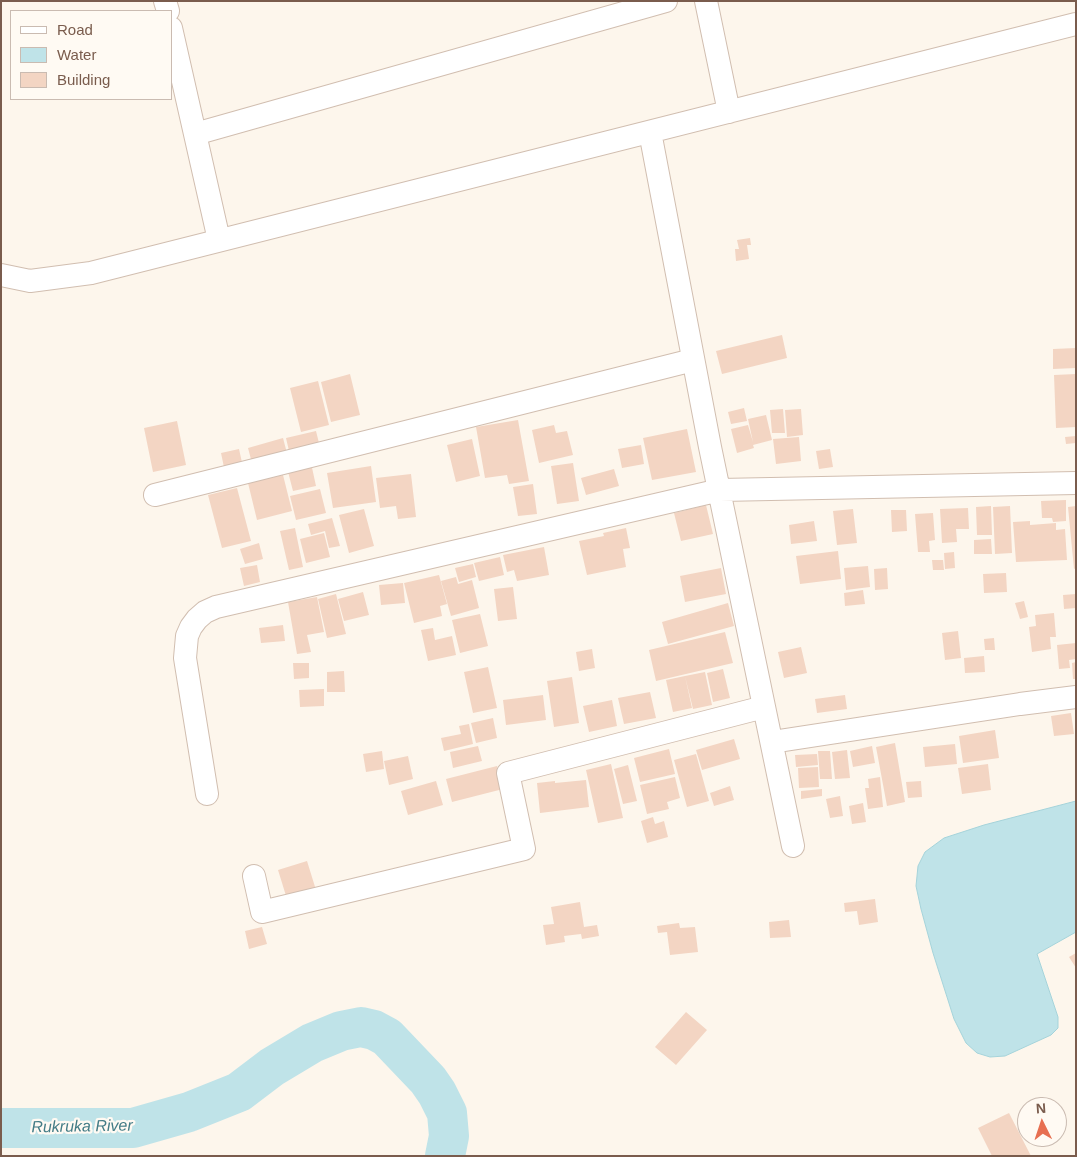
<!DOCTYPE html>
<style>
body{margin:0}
#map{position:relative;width:1077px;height:1157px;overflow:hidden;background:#fdf6ec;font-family:Arial,sans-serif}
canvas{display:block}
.frame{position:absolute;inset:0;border:2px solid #7a5c4d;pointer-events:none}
.legend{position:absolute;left:10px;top:10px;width:162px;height:90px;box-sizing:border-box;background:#fffaf3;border:1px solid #cabbb1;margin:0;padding:6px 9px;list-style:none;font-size:15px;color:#7a5c4d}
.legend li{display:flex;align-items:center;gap:10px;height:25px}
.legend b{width:25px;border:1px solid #cabbb1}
.north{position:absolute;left:1017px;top:1097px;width:50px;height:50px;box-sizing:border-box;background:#fffaf3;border:1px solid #cabbb1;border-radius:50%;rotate:356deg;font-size:14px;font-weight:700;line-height:20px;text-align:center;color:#7a5c4d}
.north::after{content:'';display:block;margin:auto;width:18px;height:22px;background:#e76f51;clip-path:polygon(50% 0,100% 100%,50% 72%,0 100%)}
</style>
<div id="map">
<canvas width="1077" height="1157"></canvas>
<div class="frame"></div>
<ul class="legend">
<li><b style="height:6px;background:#fff"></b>Road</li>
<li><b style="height:14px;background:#bfe3e8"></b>Water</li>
<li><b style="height:14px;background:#f3d5c3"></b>Building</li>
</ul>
<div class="north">N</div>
</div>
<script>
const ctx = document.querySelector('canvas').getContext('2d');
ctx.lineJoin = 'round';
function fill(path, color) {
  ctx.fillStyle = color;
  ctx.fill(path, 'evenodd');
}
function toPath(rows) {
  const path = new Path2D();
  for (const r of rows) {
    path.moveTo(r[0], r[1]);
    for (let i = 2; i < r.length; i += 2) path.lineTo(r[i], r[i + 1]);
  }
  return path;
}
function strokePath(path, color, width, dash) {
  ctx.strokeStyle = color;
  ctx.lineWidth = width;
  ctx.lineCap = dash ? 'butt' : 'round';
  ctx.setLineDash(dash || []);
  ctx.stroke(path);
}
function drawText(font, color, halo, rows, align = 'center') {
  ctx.font = font + ' Arial,sans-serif';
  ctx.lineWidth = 4.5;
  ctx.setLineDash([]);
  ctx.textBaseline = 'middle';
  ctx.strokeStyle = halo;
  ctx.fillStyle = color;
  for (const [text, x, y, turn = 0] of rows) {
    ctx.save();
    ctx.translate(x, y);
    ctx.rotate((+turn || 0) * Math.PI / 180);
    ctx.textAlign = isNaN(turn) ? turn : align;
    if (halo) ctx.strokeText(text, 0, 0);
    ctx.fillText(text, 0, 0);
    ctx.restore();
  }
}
const water = toPath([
 [1076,801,1076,932,1037,954,1058,1017,1058,1028,1051,1035,1005,1056,990,1057,977,1053,966,1043,954,1019,933,953,921,909,916,886,918,866,925,852,944,838,984,825,1076,801]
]);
const river = toPath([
 [1,1128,133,1128,189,1112,239,1092,272,1067,312,1043,341,1031,361,1027,374,1030,387,1037,428,1080,437,1093,447,1113,449,1136,445,1156]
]);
const building = toPath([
 [750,238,751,245,747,245,749,259,736,261,735,249,739,249,737,240],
 [782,335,787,358,722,374,716,351],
 [1076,348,1076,368,1053,369,1053,349],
 [350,374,360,415,331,422,321,382],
 [1076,374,1076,427,1056,428,1054,375],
 [318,381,329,425,301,432,290,388],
 [744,408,747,421,731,424,728,412],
 [783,409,785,433,772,433,770,410],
 [801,409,803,435,787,437,785,410],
 [766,415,772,440,753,445,754,448,737,453,731,429,748,425,753,442,748,419],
 [518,420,529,481,509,484,507,475,485,478,476,427],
 [177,421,186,465,153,472,144,428],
 [554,425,556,433,567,431,573,455,539,463,532,430],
 [687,429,696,472,652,480,643,438],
 [316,431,319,443,289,451,286,438],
 [1076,436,1076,443,1066,444,1065,437],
 [799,437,801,461,776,464,773,439],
 [283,438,288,457,253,467,248,448],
 [472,439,480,476,456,482,447,445],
 [641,445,644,464,622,468,618,449],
 [239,449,243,467,225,472,221,453],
 [830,449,833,467,819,469,816,451],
 [311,463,316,486,293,491,287,468],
 [573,463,579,501,557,504,551,466],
 [371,466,376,502,333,508,327,473],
 [614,469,619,486,586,495,581,478],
 [411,474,416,517,398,519,396,506,380,508,376,478],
 [283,475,292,511,257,520,248,483],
 [533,484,537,514,518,516,513,487],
 [237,488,251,541,222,548,208,495],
 [320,489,326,513,296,520,290,496],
 [1066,500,1066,521,1053,522,1052,518,1042,518,1041,501],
 [706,505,713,534,681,541,674,513],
 [991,506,992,535,977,535,976,507],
 [1010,506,1012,553,995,554,993,507],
 [1076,506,1076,568,1074,569,1068,507],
 [968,508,969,529,956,529,957,542,942,543,940,509],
 [364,509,374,546,349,553,339,515],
 [853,509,857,543,837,545,833,511],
 [891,510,906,510,907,531,892,532],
 [933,513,935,540,929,541,930,552,918,552,915,514],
 [332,518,340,546,329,548,325,531,311,535,308,524],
 [814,521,817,541,791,544,789,525],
 [1030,521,1030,525,1056,523,1056,530,1065,529,1067,560,1016,562,1013,522],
 [295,528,303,567,289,570,280,531],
 [626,528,630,548,623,549,626,567,587,575,579,541,604,536,603,533],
 [324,533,330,557,306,563,300,539],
 [991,539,992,554,974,554,974,540],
 [259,543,263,559,245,564,240,549],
 [544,547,549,575,517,581,514,570,507,572,503,555],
 [838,551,841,579,800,584,796,556],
 [954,552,955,568,945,569,944,553],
 [500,557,504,575,479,581,474,563],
 [932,560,943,560,944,570,933,570],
 [473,564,476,577,459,582,455,568],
 [257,565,260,582,244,586,240,568],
 [868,566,870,587,846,590,844,568],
 [721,568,726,594,685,602,680,576],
 [887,568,888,589,875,590,874,569],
 [1006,573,1007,592,984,593,983,574],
 [439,575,447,604,440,606,442,616,414,623,404,583],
 [456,577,458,584,472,580,479,608,451,616,441,581],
 [403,583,405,603,381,605,379,585],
 [513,587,517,619,498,621,494,589],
 [863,590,865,604,845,606,844,593],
 [363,592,369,615,344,621,338,599],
 [336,594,346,634,327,638,318,599],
 [1076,594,1076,608,1064,609,1063,595],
 [317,597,324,632,307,635,311,652,297,654,288,602],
 [1024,601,1028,617,1020,619,1015,603],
 [728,603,734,626,668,644,662,622],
 [1054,613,1056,637,1050,637,1051,649,1032,652,1029,627,1036,626,1035,615],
 [480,614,488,646,460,653,452,620],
 [283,625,285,641,261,643,259,628],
 [433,628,435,640,452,636,456,655,428,661,421,630],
 [958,631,961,658,945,660,942,633],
 [725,632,733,663,656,681,649,650],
 [994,638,995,650,985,650,984,639],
 [1076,643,1076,659,1069,660,1070,668,1059,669,1057,645],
 [801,647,807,673,784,678,778,652],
 [592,649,595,668,579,671,576,652],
 [984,656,985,672,965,673,964,658],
 [1076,662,1076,679,1073,679,1072,663],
 [293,663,309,663,309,678,294,679],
 [488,667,497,708,473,713,464,672],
 [723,669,730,698,713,702,707,673],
 [344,671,345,692,327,692,327,672],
 [705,672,712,705,693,709,685,676],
 [685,676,692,708,673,712,666,680],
 [572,677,579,723,554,727,547,681],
 [324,689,324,706,300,707,299,690],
 [650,692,656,718,624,724,618,698],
 [543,695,546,720,506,725,503,700],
 [845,695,847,709,817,713,815,699],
 [612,700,617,726,589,732,583,706],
 [1071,713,1074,734,1054,736,1051,716],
 [493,718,497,738,476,743,471,723],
 [469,724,473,744,444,751,441,738,461,734,459,726],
 [995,730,999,758,963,763,959,736],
 [734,739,740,759,702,770,696,750],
 [895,743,905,802,887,806,876,747],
 [955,744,957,764,925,767,923,747],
 [478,746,482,761,453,768,450,752],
 [872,746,875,763,853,767,850,751],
 [669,749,675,774,640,782,634,758],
 [847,750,850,778,835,779,832,752],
 [382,751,384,769,366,772,363,754],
 [818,751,830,751,832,779,820,779],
 [696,754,709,801,687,807,674,760],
 [817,754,818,765,796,767,795,755],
 [408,756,413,779,389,785,384,761],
 [611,764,623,818,598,823,586,770],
 [988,764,991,790,962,794,958,768],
 [628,765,637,801,623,804,614,769],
 [497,766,503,789,452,802,446,779],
 [818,767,819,787,799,788,798,768],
 [675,777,680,798,667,802,669,809,647,814,640,785],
 [880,777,883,807,868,809,865,788,869,788,868,779],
 [586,780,589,807,540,813,537,783,555,781,555,783],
 [436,781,443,805,408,815,401,791],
 [921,781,922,797,908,798,906,782],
 [730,786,734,800,714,806,710,793],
 [822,789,822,796,801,799,801,791],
 [840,796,843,816,830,818,826,799],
 [863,803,866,822,852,824,849,806],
 [653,817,655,824,664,821,668,837,647,843,641,821],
 [307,861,316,890,287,899,278,870],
 [875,899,878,922,859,925,857,911,845,912,844,903],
 [580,902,584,927,597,925,599,936,582,939,581,934,564,936,565,942,546,945,543,925,554,924,551,907],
 [789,920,791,937,770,938,769,922],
 [679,923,680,928,695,927,698,952,670,955,667,932,658,933,657,926],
 [262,927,267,944,249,949,245,931],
 [1076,953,1076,968,1069,957],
 [686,1012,707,1030,676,1065,655,1047],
 [1009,1113,1031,1156,992,1156,978,1128]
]);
const minor = toPath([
 [165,1,168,11],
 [706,1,729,112],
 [171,28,219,240],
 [650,132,710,447,793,846],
 [195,134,666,1],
 [1,275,30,281,91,273,1076,24],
 [155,495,693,360],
 [772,742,1020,704,1076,697],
 [207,794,185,658,187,636,191,627,197,619,205,612,216,607,720,490,1076,483],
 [254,876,262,912,524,849,508,773,764,707]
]);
const waterNames = [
 ["Rukruka River",82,1127,-1]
];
fill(water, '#bfe3e8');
strokePath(water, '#a5d3da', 1);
strokePath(river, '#bfe3e8', 40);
fill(building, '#f3d5c3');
strokePath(minor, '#d1beb0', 24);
strokePath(minor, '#fff', 22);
drawText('italic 16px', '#437c86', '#fffaf3', waterNames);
</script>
